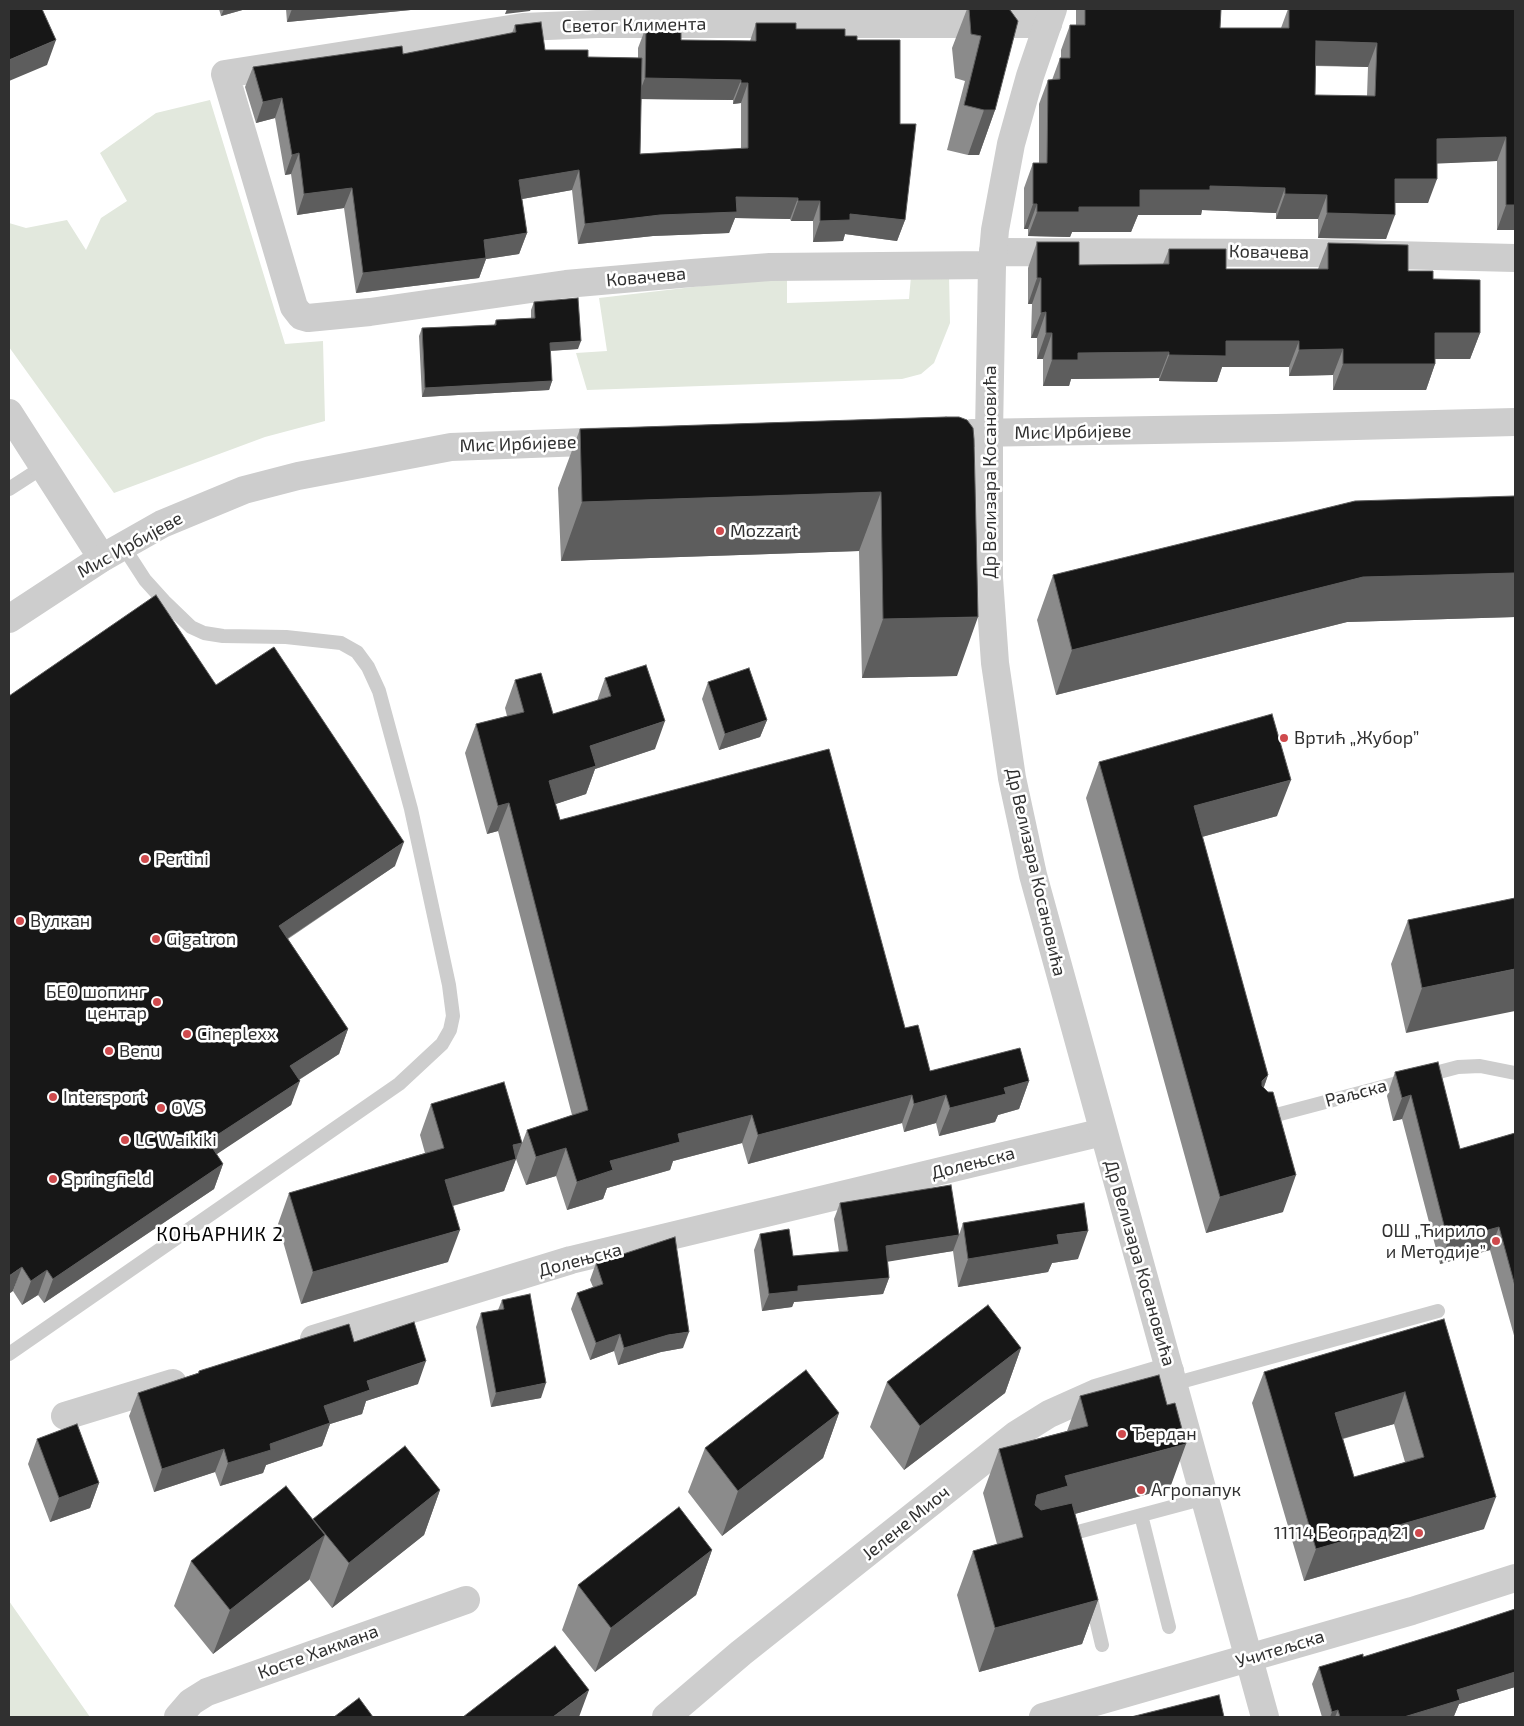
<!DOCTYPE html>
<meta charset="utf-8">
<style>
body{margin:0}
#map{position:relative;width:1524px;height:1726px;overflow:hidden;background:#fff;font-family:"Exo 2",sans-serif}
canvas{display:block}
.frame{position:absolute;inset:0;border:10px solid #303030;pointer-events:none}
</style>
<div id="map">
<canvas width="1524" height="1726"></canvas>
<div class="frame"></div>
</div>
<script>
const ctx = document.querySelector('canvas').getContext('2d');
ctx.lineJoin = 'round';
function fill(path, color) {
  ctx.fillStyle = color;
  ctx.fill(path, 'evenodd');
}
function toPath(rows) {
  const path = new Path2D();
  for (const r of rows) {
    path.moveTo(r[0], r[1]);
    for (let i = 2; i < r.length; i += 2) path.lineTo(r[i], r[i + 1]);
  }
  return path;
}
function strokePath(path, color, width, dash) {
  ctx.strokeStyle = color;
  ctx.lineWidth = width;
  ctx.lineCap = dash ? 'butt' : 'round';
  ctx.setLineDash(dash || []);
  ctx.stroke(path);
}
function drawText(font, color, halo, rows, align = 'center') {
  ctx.font = font + ' "Exo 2",sans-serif';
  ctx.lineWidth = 5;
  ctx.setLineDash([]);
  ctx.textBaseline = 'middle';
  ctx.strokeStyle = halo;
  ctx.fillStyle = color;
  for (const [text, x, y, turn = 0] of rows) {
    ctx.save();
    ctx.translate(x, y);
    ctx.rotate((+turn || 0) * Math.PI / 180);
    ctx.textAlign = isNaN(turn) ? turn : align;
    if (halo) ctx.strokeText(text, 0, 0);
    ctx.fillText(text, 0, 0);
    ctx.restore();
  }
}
const green = toPath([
 [210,100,285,344,323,341,325,421,265,437,114,493,9,347,9,223,26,228,67,220,86,250,101,218,127,201,100,153,156,113],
 [949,275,950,323,934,363,921,374,902,379,587,390,576,353,607,351,599,298,787,276,787,303,909,299,911,276],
 [9,1601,90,1717,9,1717]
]);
const service = toPath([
 [9,489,43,467],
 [1261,1119,1458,1067,1480,1066,1515,1073],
 [9,1354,399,1084,442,1044,450,1030,453,1016,449,985,411,809,379,691,368,667,357,652,341,643,286,637,223,636,204,633,191,627,164,601,145,580,123,546],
 [1173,1384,1438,1311],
 [1141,1515,1169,1627],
 [1063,1536,1205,1498],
 [1090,1594,1102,1645]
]);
const minor = toPath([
 [993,252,1312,253,1515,258],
 [992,265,770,267,692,273,566,284,370,312,308,318,301,316,294,307,225,74,523,27,597,24,1048,24],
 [9,413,102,558],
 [314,1339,571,1260,1103,1132],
 [65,1416,173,1383],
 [178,1717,191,1702,207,1692,466,1600],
 [666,1717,741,1653,1017,1434,1049,1414,1096,1393,1170,1371],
 [1043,1717,1412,1611,1515,1578]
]);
const tertiary = toPath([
 [1053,9,1030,76,1011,144,995,230,992,265,989,433,989,578,995,663,1012,778,1033,875,1265,1717],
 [972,433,1276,428,1515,422],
 [9,619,102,558,162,524,244,490,298,476,451,447,611,441]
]);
const wall = toPath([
 [219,9,246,9,221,16],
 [286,9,421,9,287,22],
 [967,9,1008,9,995,110,979,155,968,155,947,150,965,81,955,78,952,48],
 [1076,9,1221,9,1220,28,1281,28,1288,9,1515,9,1515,230,1497,230,1497,161,1437,163,1428,203,1395,203,1386,239,1318,238,1318,219,1276,219,1276,213,1202,210,1201,215,1138,215,1131,232,1072,232,1070,237,1028,236,1028,229,1024,229,1024,188,1033,163,1039,163,1039,104,1048,80,1052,80,1060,58,1061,58,1061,50,1070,25,1076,25],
 [1315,66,1368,67,1367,96,1315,95],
 [756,23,796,29,845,36,857,40,900,124,905,220,897,241,845,234,843,241,813,242,813,221,791,221,790,219,735,218,729,233,653,236,578,244,572,190,522,199,527,233,519,254,486,259,479,278,356,293,344,208,297,215,291,174,285,175,275,118,256,123,245,87,253,67,403,54,512,33,515,25,545,50,588,57,638,58,638,48,646,27,681,40,750,41],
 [641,99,733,100,733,104,741,103,741,149,640,154],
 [1037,242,1079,265,1163,264,1169,249,1226,269,1318,269,1328,243,1433,279,1480,333,1470,359,1435,359,1435,364,1426,390,1333,390,1333,375,1289,376,1289,367,1222,367,1217,382,1159,381,1159,378,1071,379,1069,386,1043,386,1043,359,1037,359,1037,338,1031,338,1032,304,1028,304,1028,268],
 [534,302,578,349,550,351,552,381,549,390,422,397,419,336,422,328,494,325,496,320,531,318,531,310],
 [946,417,957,676,862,678,859,551,561,561,558,488,580,429],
 [1515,496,1515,617,1347,622,1056,695,1037,620,1053,575],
 [605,678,655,749,595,769,586,794,555,804,560,820,905,1028,930,1071,1029,1081,1019,1109,998,1115,995,1122,939,1136,936,1123,904,1132,902,1123,748,1164,742,1143,673,1161,670,1170,607,1188,603,1199,567,1210,556,1176,526,1185,516,1159,527,1130,572,1115,498,831,487,834,465,753,476,724,507,716,505,708,515,680,553,714,597,701],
 [708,682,767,720,760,737,719,750,702,699],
 [216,685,395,866,288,939,348,1029,339,1054,299,1080,291,1105,216,1154,223,1164,214,1189,44,1303,38,1295,22,1305,13,1291],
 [1099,762,1277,816,1202,837,1268,1075,1264,1087,1283,1212,1206,1233,1086,798],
 [1515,898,1406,1033,1391,964,1408,920],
 [1395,1072,1460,1149,1515,1133,1515,1339,1490,1250,1440,1264,1402,1119,1393,1121,1387,1096],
 [431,1104,522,1143,504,1191,453,1206,448,1262,301,1304,278,1224,289,1193,425,1153,420,1135],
 [840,1203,959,1235,963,1223,1078,1259,1052,1263,1048,1272,958,1287,953,1251,888,1261,889,1278,883,1294,794,1302,792,1307,762,1311,754,1250,760,1234,793,1256,839,1252,834,1219],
 [596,1263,683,1348,661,1352,618,1365,614,1351,590,1360,571,1309,577,1293,593,1287,590,1280],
 [502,1300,541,1398,491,1407,476,1327,481,1313,498,1310],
 [1444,1319,1484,1529,1304,1581,1252,1403,1264,1372],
 [1394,1424,1405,1462,1354,1477,1343,1439],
 [354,1342,418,1384,366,1401,362,1414,330,1424,322,1446,266,1465,263,1473,220,1486,215,1472,154,1492,129,1416,138,1393,198,1373,199,1371],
 [1021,1348,1005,1393,904,1470,870,1427,887,1382],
 [1080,1396,1170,1488,1075,1514,1098,1600,1082,1644,979,1672,957,1595,973,1551,997,1544,983,1493,999,1449,1067,1431],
 [839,1413,823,1458,722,1536,688,1492,705,1448],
 [37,1439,99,1483,90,1508,50,1522,28,1464],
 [440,1490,424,1535,332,1608,309,1579,213,1654,174,1606,191,1561,313,1519],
 [712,1550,696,1595,595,1672,562,1630,578,1585],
 [1515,1609,1515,1687,1459,1704,1454,1716,1452,1717,1322,1717,1312,1684,1319,1667,1363,1657,1454,1629]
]);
const shadedWall = toPath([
 [224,9,246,9,221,16],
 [292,9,421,9,287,22],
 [507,9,531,9,530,11,505,14],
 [56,40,47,65,9,81,9,60],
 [1316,41,1377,43,1368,67,1307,65],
 [645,78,741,80,733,100,637,99],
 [741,83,748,83,741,103,733,104],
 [282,98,275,118,256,123,263,102],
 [984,110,995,110,979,155,968,155],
 [1506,137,1497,161,1428,164,1437,139],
 [299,153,291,174,285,175,292,155],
 [579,170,572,190,511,201,519,180],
 [1395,179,1437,179,1428,203,1386,203],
 [1210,186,1285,188,1276,213,1202,210,1201,215,1138,215,1131,232,1072,232,1070,237,1028,236,1037,212,1079,207,1140,190],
 [352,188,344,208,297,215,304,194],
 [1285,194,1327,195,1318,219,1276,219],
 [736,197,798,198,790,219,735,218,729,233,653,236,578,244,585,224],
 [798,201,820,201,813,221,791,221],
 [1033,204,1037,204,1028,229,1024,229],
 [1506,205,1515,205,1515,230,1497,230],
 [1327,213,1395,215,1386,239,1318,238],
 [850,214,905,220,897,241,845,234,843,241,813,242,820,221],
 [527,233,519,254,486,259,479,278,356,293,363,273,484,240],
 [1037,278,1041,278,1032,304,1028,304],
 [1046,312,1037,338,1031,338,1041,313],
 [1046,333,1052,333,1043,359,1037,359],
 [1435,333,1480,333,1470,359,1426,359],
 [581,341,578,349,547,351,550,343],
 [1226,341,1299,341,1289,367,1222,367,1217,382,1159,381,1169,355],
 [1343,349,1333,375,1289,376,1299,350],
 [1169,352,1159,378,1071,379,1069,386,1043,386,1052,360,1078,353],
 [1343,364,1435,364,1426,390,1333,390],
 [552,381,549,390,422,397,425,388],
 [881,492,859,551,561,561,582,502],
 [1515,573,1515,617,1347,622,1056,695,1072,650,1363,577],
 [978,617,957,676,862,678,883,619],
 [767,720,760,737,719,750,725,734],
 [665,721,655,749,595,769,586,794,538,810,549,781,590,746],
 [1291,780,1277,816,1180,843,1194,806],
 [509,803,498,831,487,834,498,806],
 [404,842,395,866,270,950,279,926],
 [1515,969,1515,1011,1406,1033,1422,988],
 [348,1029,339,1054,281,1091,290,1066],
 [1268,1075,1255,1112,1262,1081],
 [300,1081,291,1105,199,1166,208,1141],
 [1029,1081,1019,1109,998,1115,995,1122,939,1136,950,1108,1004,1088],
 [912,1095,902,1123,748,1164,758,1135],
 [946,1095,936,1123,904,1132,914,1104],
 [1411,1095,1402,1119,1393,1121,1402,1098],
 [752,1115,742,1143,673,1161,670,1170,607,1188,603,1199,567,1210,577,1182,610,1161,678,1134],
 [522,1143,504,1191,434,1211,445,1180,513,1145],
 [566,1148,556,1176,526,1185,536,1157],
 [223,1164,214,1189,44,1303,53,1279],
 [1296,1175,1283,1212,1206,1233,1220,1197],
 [1499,1227,1490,1250,1440,1264,1448,1241],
 [460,1230,448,1262,301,1304,313,1272],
 [1088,1231,1078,1259,1052,1263,1048,1272,958,1287,968,1259,1057,1235],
 [959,1235,953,1251,880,1263,886,1246],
 [22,1267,13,1291,9,1294,9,1276],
 [47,1270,38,1295,22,1305,31,1281],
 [889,1278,883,1294,794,1302,792,1307,762,1311,769,1294,798,1286],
 [689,1332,683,1348,661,1352,618,1365,624,1348,668,1335],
 [620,1334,614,1351,590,1360,596,1343],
 [1021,1348,1005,1393,904,1470,920,1426],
 [426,1361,418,1384,366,1401,362,1414,330,1424,322,1446,266,1465,263,1473,220,1486,228,1463,270,1444,324,1406,367,1381],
 [546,1383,541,1398,491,1407,496,1393],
 [1405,1392,1394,1424,1323,1444,1335,1413],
 [839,1413,823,1458,722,1536,738,1491],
 [1186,1444,1170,1488,1056,1519,1022,1539,1037,1495,1065,1476],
 [224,1449,215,1472,154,1492,162,1469],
 [99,1483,90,1508,50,1522,59,1498],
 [440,1490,424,1535,332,1608,349,1563],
 [1496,1497,1484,1529,1304,1581,1316,1549],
 [325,1535,309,1580,213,1654,230,1610],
 [712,1550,696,1595,595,1672,611,1628],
 [1098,1600,1082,1644,979,1672,995,1628],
 [1515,1672,1515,1687,1459,1704,1454,1716,1452,1717,1404,1717,1457,1690],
 [589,1690,579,1717,553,1717],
 [1338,1710,1335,1717,1330,1717,1332,1712]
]);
const building = toPath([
 [9,9,42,9,56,40,9,60,9,9],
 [969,9,1008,9,1010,10,1018,21,995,110,984,110,964,105,981,36,971,34,969,9],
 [1085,9,1221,9,1220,28,1289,28,1289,9,1515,9,1515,205,1506,205,1506,137,1437,139,1437,179,1395,179,1395,215,1327,213,1327,195,1285,194,1285,188,1210,186,1210,190,1140,190,1140,207,1079,207,1079,212,1037,212,1037,204,1033,204,1033,163,1047,163,1048,80,1060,79,1060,58,1070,58,1070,25,1085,25,1085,9],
 [1316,41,1377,43,1375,96,1315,95,1316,41],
 [541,22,545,50,588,50,588,57,642,58,640,154,748,148,748,83,741,83,741,80,645,78,646,27,681,28,681,40,756,41,756,23,796,23,796,29,845,29,845,36,857,36,857,40,900,40,900,124,916,124,905,220,850,214,850,220,820,221,820,201,798,201,798,198,736,197,737,212,660,215,585,224,579,170,519,180,527,233,484,240,486,258,363,273,352,188,304,194,299,153,292,155,282,98,263,102,253,67,402,46,403,54,516,32,515,25,541,22],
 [1037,242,1079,242,1079,265,1169,264,1169,249,1226,249,1226,269,1328,269,1328,243,1408,245,1408,271,1433,271,1433,279,1480,280,1480,333,1435,333,1435,364,1343,364,1343,349,1299,350,1299,341,1226,341,1226,356,1169,355,1169,352,1078,353,1078,360,1052,360,1052,333,1046,333,1046,312,1041,313,1041,278,1037,278,1037,242],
 [578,298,581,341,550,343,552,381,425,388,422,328,496,325,496,320,535,318,534,302,578,298],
 [946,417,959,417,967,420,973,428,974,439,978,617,883,619,881,492,582,502,580,429,946,417],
 [1515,496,1515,573,1363,577,1072,650,1053,575,1355,501,1515,496],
 [156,595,216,685,274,647,404,842,279,926,348,1029,290,1066,300,1081,208,1141,223,1164,53,1279,47,1270,31,1281,22,1267,9,1276,9,696,156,595],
 [646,665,665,721,590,746,596,766,549,781,560,820,829,749,905,1028,918,1025,930,1071,1020,1048,1029,1081,1004,1088,1006,1094,950,1108,946,1095,914,1104,912,1095,758,1135,752,1115,678,1134,680,1142,610,1161,613,1170,577,1182,566,1148,536,1157,527,1130,588,1110,509,803,498,806,476,724,524,712,515,680,541,673,553,714,611,696,605,678,646,665],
 [749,668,767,720,725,734,708,682,749,668],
 [1272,714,1291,780,1194,806,1268,1075,1262,1081,1262,1086,1268,1092,1273,1092,1296,1175,1220,1197,1099,762,1272,714],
 [1515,898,1515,969,1422,988,1408,920,1515,898],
 [1438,1062,1460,1149,1515,1133,1515,1286,1499,1227,1448,1241,1411,1095,1402,1098,1395,1072,1438,1062],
 [504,1082,522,1143,513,1145,516,1159,445,1180,460,1230,313,1272,289,1193,444,1148,431,1104,504,1082],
 [951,1185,959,1235,886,1246,889,1278,798,1286,798,1291,769,1294,760,1234,789,1229,793,1256,848,1251,840,1203,951,1185],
 [1084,1203,1088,1231,1057,1235,1059,1244,968,1259,963,1223,1084,1203],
 [675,1237,689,1332,668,1335,624,1348,620,1334,596,1343,577,1293,603,1284,596,1263,675,1237],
 [530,1294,546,1383,496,1393,481,1313,504,1309,502,1300,530,1294],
 [988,1305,1021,1348,920,1426,887,1382,988,1305],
 [1444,1319,1496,1497,1316,1549,1264,1372,1444,1319],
 [1405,1392,1424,1457,1354,1477,1335,1413,1405,1392],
 [414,1322,426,1361,367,1381,370,1390,324,1406,330,1423,270,1444,271,1450,228,1463,224,1449,162,1469,138,1393,199,1373,199,1371,349,1324,354,1342,414,1322],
 [806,1370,839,1413,738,1491,705,1448,806,1370],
 [1159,1375,1167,1405,1175,1403,1186,1444,1065,1476,1068,1486,1037,1495,1035,1505,1041,1510,1072,1503,1098,1600,995,1628,973,1551,1023,1537,999,1449,1088,1426,1080,1396,1159,1375],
 [77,1424,99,1483,59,1498,37,1439,77,1424],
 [405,1446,440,1490,349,1563,313,1519,405,1446],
 [286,1486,325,1535,230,1610,191,1561,286,1486],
 [679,1507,712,1550,611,1628,578,1585,679,1507],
 [1515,1609,1515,1672,1457,1690,1460,1700,1404,1717,1340,1717,1338,1710,1332,1712,1319,1667,1363,1654,1363,1657,1454,1629,1515,1609],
 [555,1646,589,1690,553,1717,463,1717,555,1646],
 [1219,1695,1224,1717,1130,1717,1131,1717,1219,1695],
 [359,1698,373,1717,334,1717,359,1698]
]);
const markers = [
 [720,531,5,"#cf4a4d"],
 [1284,738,5,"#cf4a4d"],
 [145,859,5,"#cf4a4d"],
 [20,921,5,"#cf4a4d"],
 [156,939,5,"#cf4a4d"],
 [157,1002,5,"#cf4a4d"],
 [187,1034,5,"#cf4a4d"],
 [109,1051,5,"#cf4a4d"],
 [53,1097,5,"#cf4a4d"],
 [161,1108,5,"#cf4a4d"],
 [125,1140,5,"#cf4a4d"],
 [53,1179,5,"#cf4a4d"],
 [1496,1241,5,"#cf4a4d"],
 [1122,1434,5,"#cf4a4d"],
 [1141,1490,5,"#cf4a4d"],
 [1419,1533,5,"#cf4a4d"]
];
const streetNames = [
 ["Светог Климента",634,25,-1],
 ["Ковачева",1269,252,1],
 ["Ковачева",646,277,-5],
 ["Мис Ирбијеве",1073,432,-1],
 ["Мис Ирбијеве",518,444,-2],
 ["Др Велизара Косановића",990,472,-90],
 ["Мис Ирбијеве",130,545,-29],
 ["Др Велизара Косановића",1036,872,77],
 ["Раљска",1356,1093,-15],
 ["Долењска",973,1163,-14],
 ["Долењска",580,1260,-15],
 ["Др Велизара Косановића",1140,1263,74],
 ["Јелене Миоч",906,1523,-39],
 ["Учитељска",1280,1649,-17],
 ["Косте Хакмана",318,1652,-20]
];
const poiNames = [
 ["Mozzart",730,531],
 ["Вртић „Жубор”",1294,738],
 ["Pertini",155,859],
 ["Вулкан",30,921],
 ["Gigatron",166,939],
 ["БЕО шопинг",147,992,"right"],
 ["центар",147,1013,"right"],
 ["Cineplexx",197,1034],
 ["Benu",119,1051],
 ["Intersport",63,1097],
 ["OVS",171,1108],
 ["LC Waikiki",135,1140],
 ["Springfield",63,1179],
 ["ОШ „Ћирило",1486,1231,"right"],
 ["и Методије”",1486,1252,"right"],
 ["Ђердан",1132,1434],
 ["Агропапук",1151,1490],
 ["11114 Београд 21",1409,1533,"right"]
];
const neighbourhoodNames = [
 ["КОЊАРНИК 2",220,1235]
];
fill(green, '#e2e8dd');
strokePath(service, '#cdcdcd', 14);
strokePath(minor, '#cdcdcd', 28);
strokePath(tertiary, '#cdcdcd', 28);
fill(wall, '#8b8b8b');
fill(shadedWall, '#5d5d5d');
fill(building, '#171717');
strokePath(building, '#5d5d5d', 1);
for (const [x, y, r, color] of markers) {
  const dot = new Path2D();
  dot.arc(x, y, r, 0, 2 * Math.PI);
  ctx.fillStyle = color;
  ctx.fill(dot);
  strokePath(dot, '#fff', 2);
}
drawText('18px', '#303030', '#fff', streetNames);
drawText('18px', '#303030', '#fff', poiNames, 'left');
ctx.letterSpacing = '1px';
drawText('19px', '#000', '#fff', neighbourhoodNames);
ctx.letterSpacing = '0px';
</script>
